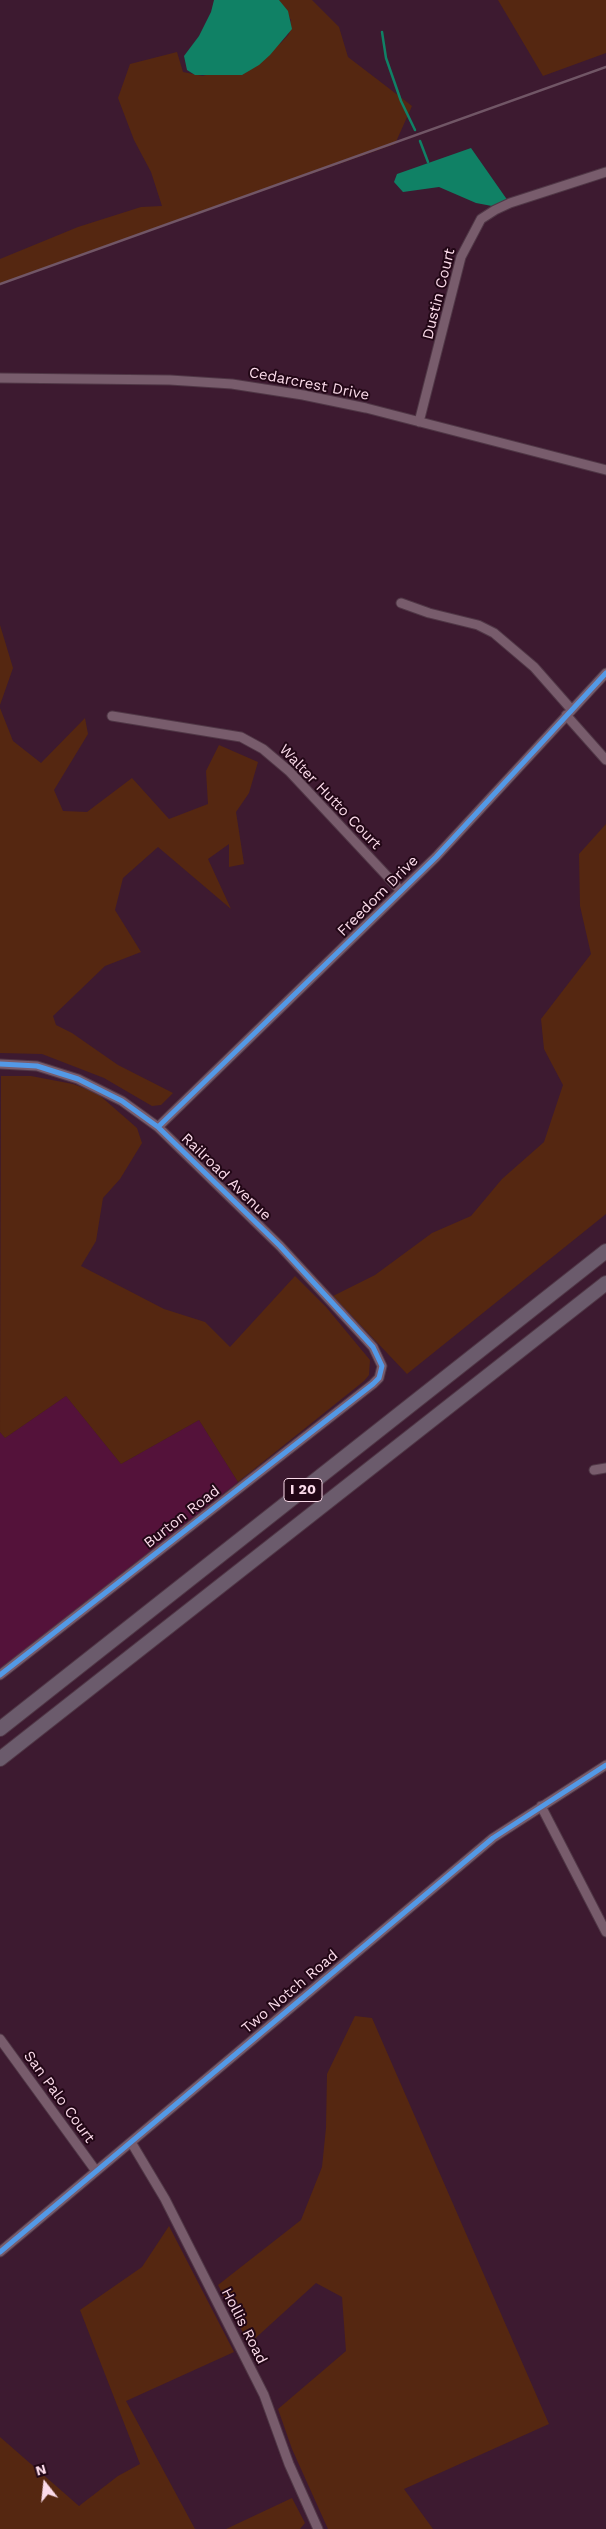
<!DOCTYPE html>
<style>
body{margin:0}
#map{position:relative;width:606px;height:2529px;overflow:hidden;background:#3d1a30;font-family:"Work Sans",sans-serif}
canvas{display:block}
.north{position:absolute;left:20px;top:2459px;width:50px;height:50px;-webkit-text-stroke:4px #220716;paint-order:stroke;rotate:344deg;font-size:14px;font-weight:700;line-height:20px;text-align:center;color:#fbdbea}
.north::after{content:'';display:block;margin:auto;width:18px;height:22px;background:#fbdbea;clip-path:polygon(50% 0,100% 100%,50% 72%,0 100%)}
</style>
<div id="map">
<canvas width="606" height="2529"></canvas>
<div class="north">N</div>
</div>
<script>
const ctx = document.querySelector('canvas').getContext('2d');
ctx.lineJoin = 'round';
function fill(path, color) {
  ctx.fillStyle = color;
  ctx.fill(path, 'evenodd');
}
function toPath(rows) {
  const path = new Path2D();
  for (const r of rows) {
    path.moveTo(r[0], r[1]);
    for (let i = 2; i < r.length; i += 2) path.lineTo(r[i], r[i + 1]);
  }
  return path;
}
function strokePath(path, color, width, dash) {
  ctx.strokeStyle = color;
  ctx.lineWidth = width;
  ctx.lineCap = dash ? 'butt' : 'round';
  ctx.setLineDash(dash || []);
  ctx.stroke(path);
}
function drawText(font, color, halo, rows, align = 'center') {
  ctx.font = font + ' "Work Sans",sans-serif';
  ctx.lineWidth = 4;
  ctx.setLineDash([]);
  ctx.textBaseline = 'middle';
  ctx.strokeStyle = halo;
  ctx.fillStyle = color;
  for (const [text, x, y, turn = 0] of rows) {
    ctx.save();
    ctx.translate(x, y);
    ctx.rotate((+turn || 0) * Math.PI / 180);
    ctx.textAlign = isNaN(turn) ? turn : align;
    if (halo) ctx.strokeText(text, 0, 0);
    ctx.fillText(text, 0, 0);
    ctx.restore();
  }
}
const built = toPath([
 [66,1396,121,1464,199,1420,238,1482,0,1669,0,1432,5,1438]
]);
const green = toPath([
 [279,0,312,0,339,27,348,57,412,106,395,144,0,284,0,259,78,227,141,207,162,206,151,172,134,140,118,98,130,64,177,52,183,72,203,76,281,43,289,34,291,20],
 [498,0,606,0,606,53,543,76],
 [0,625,13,668,0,705],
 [0,708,13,741,41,763,85,718,88,734,54,790,63,811,87,812,132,778,169,819,208,804,206,771,219,745,258,762,249,793,236,812,244,864,229,867,229,844,208,859,231,909,158,847,123,878,115,910,141,952,105,966,53,1016,56,1025,72,1033,118,1065,173,1093,161,1105,152,1106,104,1078,42,1054,0,1053],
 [606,824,606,1214,407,1374,333,1296,375,1275,432,1233,471,1216,502,1179,544,1142,563,1085,544,1049,541,1019,591,954,580,906,579,854],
 [1,1076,31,1076,73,1084,97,1093,137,1128,142,1143,120,1179,103,1198,96,1241,81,1266,164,1309,205,1322,230,1347,295,1276,326,1307,370,1360,369,1375,364,1381,238,1482,199,1420,121,1464,66,1396,5,1438,0,1432],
 [355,2016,372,2018,549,2424,404,2489,433,2529,328,2529,292,2449,278,2409,346,2351,342,2297,316,2283,249,2344,218,2285,301,2220,322,2167,326,2128,327,2074],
 [169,2226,234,2352,126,2401,195,2529,0,2529,0,2437,79,2506,118,2476,140,2464,80,2310,142,2267],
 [292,2498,305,2523,300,2529,226,2529]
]);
const water = toPath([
 [214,0,279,0,288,11,292,29,270,55,259,65,242,75,195,75,187,70,184,56,199,36,211,12],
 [471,148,508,201,492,206,476,203,439,187,403,192,394,182,397,174]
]);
const stream = toPath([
 [382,32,386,58,401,101,415,130],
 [420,141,428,162]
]);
const minor = toPath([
 [0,378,170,380,232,384,303,395,366,408,606,470],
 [419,422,461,257,481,219,495,210,510,203,606,172],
 [401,603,429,613,478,625,494,633,534,667,571,709],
 [566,715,606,760],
 [112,716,241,737,263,749,289,771,401,891],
 [0,1064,37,1066,78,1079,122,1101,158,1127,280,1246,373,1347,382,1366,379,1378,373,1384,0,1675],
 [158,1127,436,857,606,673],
 [594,1470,606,1468],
 [541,1806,606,1932],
 [0,2039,96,2171],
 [131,2142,165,2199,264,2395,289,2464,318,2529],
 [0,2252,493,1838,606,1765]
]);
const highway = toPath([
 [0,1729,606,1251],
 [0,1759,606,1283]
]);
const rail = toPath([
 [0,284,606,67]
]);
const cycleway = toPath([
 [0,1064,37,1066,78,1079,122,1101,158,1127,280,1246,373,1347,382,1366,379,1378,373,1384,0,1675],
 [158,1127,436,857,606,673],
 [0,2252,493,1838,606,1765]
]);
const shields = [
 [303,1490,38]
];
const shieldNames = [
 ["I 20",303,1490]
];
const streetNames = [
 ["Dustin Court",439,294,-76],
 ["Cedarcrest Drive",309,384,11],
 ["Walter Hutto Court",330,797,46],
 ["Freedom Drive",378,896,-45],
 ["Railroad Avenue",226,1177,44],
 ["Burton Road",182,1517,-38],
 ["Two Notch Road",290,1992,-40],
 ["San Palo Court",59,2097,54],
 ["Hollis Road",244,2326,63]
];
fill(built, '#54123a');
fill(green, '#552711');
fill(water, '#108165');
strokePath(stream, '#108165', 2.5);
strokePath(minor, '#503746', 11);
strokePath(highway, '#503746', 16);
strokePath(minor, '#785c6c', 9);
strokePath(highway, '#6b5b6c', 14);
strokePath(rail, '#715666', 2.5);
strokePath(cycleway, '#5399e6', 5);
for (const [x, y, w] of shields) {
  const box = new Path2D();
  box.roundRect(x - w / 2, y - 11.5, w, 23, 4);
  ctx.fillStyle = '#220716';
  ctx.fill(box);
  strokePath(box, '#fbdbea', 1);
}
drawText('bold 14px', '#fbdbea', null, shieldNames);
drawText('15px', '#fbdbea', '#220716', streetNames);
</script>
